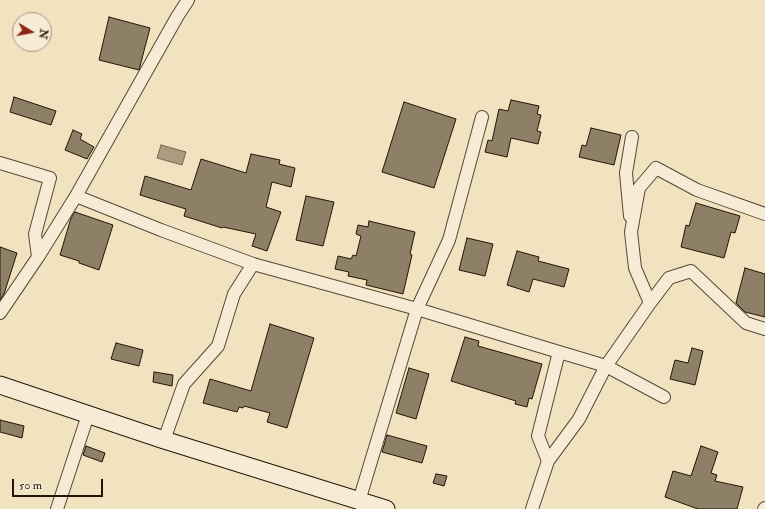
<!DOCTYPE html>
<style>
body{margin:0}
#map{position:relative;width:765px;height:509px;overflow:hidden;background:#f1e2c0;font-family:"IM FELL Double Pica",serif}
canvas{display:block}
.north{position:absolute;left:12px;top:12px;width:40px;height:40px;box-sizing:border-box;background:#f6ecd6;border:1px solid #a29682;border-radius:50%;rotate:100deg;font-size:11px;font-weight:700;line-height:16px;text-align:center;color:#231505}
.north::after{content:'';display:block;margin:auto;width:14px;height:18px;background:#8f2418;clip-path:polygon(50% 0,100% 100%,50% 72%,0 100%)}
.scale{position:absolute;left:12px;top:479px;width:91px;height:18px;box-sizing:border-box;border:2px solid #231505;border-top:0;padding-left:5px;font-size:12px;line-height:14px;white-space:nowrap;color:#231505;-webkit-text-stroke:3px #f6ecd6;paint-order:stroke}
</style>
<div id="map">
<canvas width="765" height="509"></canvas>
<div class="north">N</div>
<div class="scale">50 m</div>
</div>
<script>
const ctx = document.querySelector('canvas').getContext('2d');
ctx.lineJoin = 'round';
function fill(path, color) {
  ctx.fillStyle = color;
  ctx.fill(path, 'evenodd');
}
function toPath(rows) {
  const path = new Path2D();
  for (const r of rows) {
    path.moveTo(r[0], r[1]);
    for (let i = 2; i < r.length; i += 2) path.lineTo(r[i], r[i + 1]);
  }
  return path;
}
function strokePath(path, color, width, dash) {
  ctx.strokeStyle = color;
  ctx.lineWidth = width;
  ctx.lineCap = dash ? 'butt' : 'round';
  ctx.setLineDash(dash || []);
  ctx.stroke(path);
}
const water = toPath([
 [161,145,186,152,182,165,157,158,161,145]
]);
const building = toPath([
 [109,17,150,28,139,70,99,60,109,17],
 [14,97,56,111,51,125,10,112,14,97],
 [511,100,539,106,537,114,541,115,537,131,541,132,538,144,511,138,507,157,485,152,488,140,492,141,499,109,508,111,511,100],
 [404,102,456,119,434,188,382,172,404,102],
 [591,128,621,135,614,165,579,157,582,145,586,146,591,128],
 [73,130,82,134,80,139,94,147,87,159,65,150,73,130],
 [251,154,280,160,279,164,295,168,291,187,272,182,266,207,281,212,267,251,252,246,256,234,223,227,222,228,184,216,186,209,140,195,145,176,191,190,201,159,246,173,251,154],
 [306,196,334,202,323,246,296,240,306,196],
 [696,203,740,216,735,233,731,232,724,258,681,247,686,225,689,226,696,203],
 [75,212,113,225,99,270,79,263,79,261,60,255,71,218,75,212],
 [369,221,415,232,410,254,412,255,403,294,366,285,367,280,348,276,349,272,335,269,338,256,351,259,353,255,356,256,361,236,356,234,358,225,368,227,369,221],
 [467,238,493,244,485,276,459,270,467,238],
 [0,247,17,253,4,294,0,300,0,247],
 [517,251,539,257,538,261,569,269,564,287,533,279,529,292,507,285,517,251],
 [745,268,765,274,765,317,745,312,736,303,745,268],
 [270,324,314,338,287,428,267,422,270,413,244,406,243,408,239,407,237,412,203,403,210,379,251,391,270,324],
 [465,337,479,341,478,346,542,364,532,399,529,398,527,407,515,404,516,401,451,381,465,337],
 [116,343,143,350,139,366,111,359,116,343],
 [692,348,703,351,695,385,670,379,675,360,688,363,692,348],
 [409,368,429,374,416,419,396,413,409,368],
 [154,372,173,375,172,386,153,382,154,372],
 [0,420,24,426,22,438,0,432,0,420],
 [387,435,427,446,422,463,382,452,387,435],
 [86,446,105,453,102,462,83,455,86,446],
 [701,446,718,452,711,473,717,475,715,481,743,487,737,509,698,509,665,497,673,471,691,476,701,446],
 [436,474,447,476,444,486,433,483,436,474]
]);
const street = toPath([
 [0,163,50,178,35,234,38,257],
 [76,196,161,230,253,264,417,309,559,352],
 [630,216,626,173,632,137],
 [650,303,635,268,631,232,639,188,656,168,697,190,765,214],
 [0,313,38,257,76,196,177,17,188,0],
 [164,440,184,384,218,346,234,294,253,264],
 [548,461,538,436,559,352,606,366,664,397],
 [359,501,417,309,449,240,482,117],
 [57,509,88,415],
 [532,509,548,461,579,419,606,366,650,303,669,278,691,271,746,323,765,329],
 [764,509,765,508]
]);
const secondary = toPath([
 [0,385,164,440,386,509]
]);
fill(water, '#ab9c80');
strokePath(water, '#75664f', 1);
fill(building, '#8e8066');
strokePath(building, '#231505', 1);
strokePath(street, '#564834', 14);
strokePath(secondary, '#231505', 19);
strokePath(street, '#f6ecd6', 12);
strokePath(secondary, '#f6ecd6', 17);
</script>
